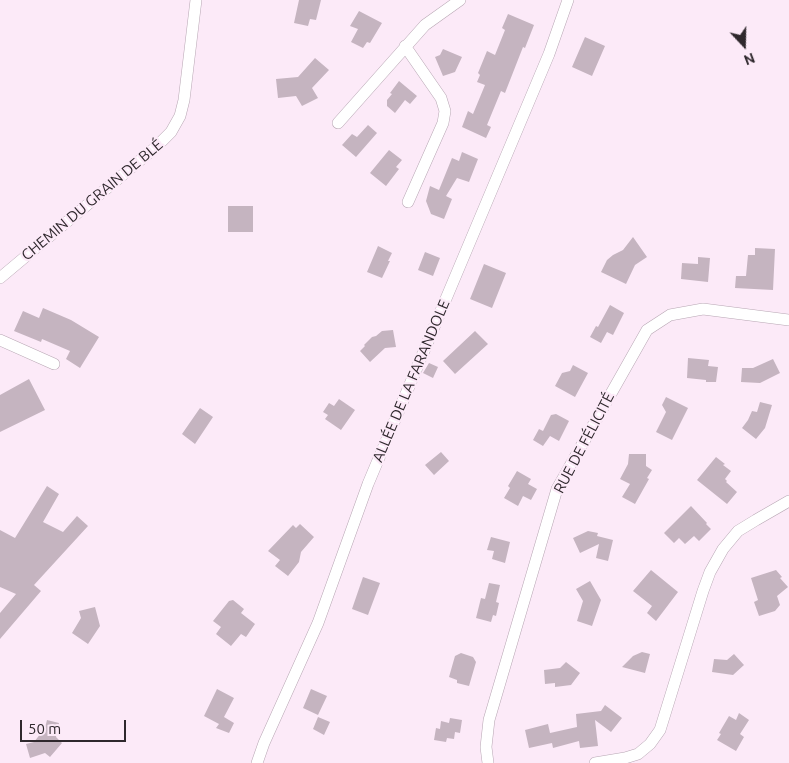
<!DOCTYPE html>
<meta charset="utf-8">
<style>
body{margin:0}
#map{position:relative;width:789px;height:763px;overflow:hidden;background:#fceaf8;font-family:Ubuntu,sans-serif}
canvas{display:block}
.north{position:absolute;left:719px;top:20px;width:50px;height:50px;-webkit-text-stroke:4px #fceaf8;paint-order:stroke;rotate:159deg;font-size:14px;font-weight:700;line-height:20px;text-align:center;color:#2f282d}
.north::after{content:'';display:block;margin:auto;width:18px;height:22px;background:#2f282d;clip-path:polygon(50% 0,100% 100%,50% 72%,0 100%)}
.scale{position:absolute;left:20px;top:720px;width:106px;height:22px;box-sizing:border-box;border:2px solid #2f282d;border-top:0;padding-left:6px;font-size:15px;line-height:18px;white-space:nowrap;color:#2f282d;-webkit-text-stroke:4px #fceaf8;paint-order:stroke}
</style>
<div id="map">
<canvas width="789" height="763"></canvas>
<div class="north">N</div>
<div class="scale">50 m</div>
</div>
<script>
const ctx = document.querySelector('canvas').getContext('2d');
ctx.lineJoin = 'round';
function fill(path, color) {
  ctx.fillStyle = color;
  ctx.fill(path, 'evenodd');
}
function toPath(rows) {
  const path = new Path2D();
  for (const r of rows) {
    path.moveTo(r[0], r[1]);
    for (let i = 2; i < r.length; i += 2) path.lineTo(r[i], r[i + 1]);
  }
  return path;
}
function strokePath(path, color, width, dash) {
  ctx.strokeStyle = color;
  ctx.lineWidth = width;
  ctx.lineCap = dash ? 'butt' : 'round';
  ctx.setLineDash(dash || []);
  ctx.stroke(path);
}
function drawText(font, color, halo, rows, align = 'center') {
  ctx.font = font + ' Ubuntu,sans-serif';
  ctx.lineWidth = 4.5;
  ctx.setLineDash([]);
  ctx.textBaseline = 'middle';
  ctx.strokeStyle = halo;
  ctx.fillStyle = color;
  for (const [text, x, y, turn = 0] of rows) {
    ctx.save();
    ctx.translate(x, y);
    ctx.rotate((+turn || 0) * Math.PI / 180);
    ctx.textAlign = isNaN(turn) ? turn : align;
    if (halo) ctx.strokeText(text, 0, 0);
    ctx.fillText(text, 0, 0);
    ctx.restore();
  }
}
const building = toPath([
 [299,0,321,0,316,20,310,19,308,26,294,23],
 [359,11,382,23,370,43,367,42,363,48,351,42,358,29,350,26],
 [508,14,534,25,525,48,523,47,505,93,501,91,487,125,491,127,486,138,462,127,468,111,473,114,485,85,477,82,480,75,478,73,487,51,495,55,505,30,502,28],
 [585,37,605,46,592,76,572,67],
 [443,49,462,57,455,72,443,76,435,57,440,55],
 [315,58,329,70,312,88,318,98,302,106,296,96,278,98,276,79,298,77],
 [399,81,417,96,410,104,405,100,395,113,387,106,387,100,392,94,390,93],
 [368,125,377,133,356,157,342,145,352,134,357,137],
 [389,150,402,160,396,167,399,169,386,186,370,173],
 [462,152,478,159,469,182,457,178,446,196,452,199,444,219,431,214,426,201,430,186,439,190,452,158,459,161],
 [228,206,253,206,253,232,228,232],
 [633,237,647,257,635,265,626,284,601,272,607,260,613,255,623,250],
 [378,246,392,253,388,261,390,261,382,278,367,272],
 [755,248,775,249,773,290,735,288,736,276,746,276,748,255,755,255],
 [425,252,440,258,433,276,418,270],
 [698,257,710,258,708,282,681,279,682,263,698,264],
 [484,264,506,273,492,308,470,299],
 [610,305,624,313,613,335,607,332,601,343,590,337,596,326,598,327],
 [43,308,71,320,99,337,80,368,66,359,70,351,42,339,41,342,14,331,23,311,39,318],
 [393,330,396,347,385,348,370,362,360,351,365,346,364,345,372,337,376,336,382,331],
 [475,331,488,344,455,374,443,361],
 [688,358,709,360,708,366,718,367,716,382,706,382,706,380,687,378],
 [773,359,780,373,760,383,741,382,742,368,753,368],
 [429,363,438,367,433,378,423,373],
 [573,365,588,373,575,397,555,386,562,373,570,371],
 [29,379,45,410,0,432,0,395],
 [666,397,688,408,672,440,656,432,666,412,662,405],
 [339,399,355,410,341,430,325,419,328,415,323,412,329,403,334,406],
 [760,402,772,405,765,428,756,439,742,428,748,420,752,411,757,412],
 [200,408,213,417,195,444,182,434],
 [556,414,569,421,559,441,550,436,543,446,533,440,539,429,543,431,551,415],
 [441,452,449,461,434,475,425,465],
 [629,454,646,454,646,466,652,470,647,478,649,479,635,504,622,497,630,484,620,479,628,464],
 [716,457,725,464,723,465,731,471,725,479,727,481,726,482,737,492,727,504,697,480],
 [517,471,531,479,528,484,537,489,531,500,523,496,518,506,504,498,510,488,508,486],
 [47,486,59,494,43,522,63,532,77,516,88,526,34,585,41,591,0,639,0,613,16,594,0,587,0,530,15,538],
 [691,506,707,523,706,524,711,529,699,541,694,536,685,544,679,538,674,543,664,533],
 [300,524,314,537,301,552,299,562,288,576,275,566,280,560,268,551,293,525,296,528],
 [588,531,598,533,597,536,613,540,608,561,596,558,599,544,580,553,573,538],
 [491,537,510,542,505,563,492,559,494,551,487,550],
 [651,570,678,592,656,621,647,613,652,606,633,591],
 [776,570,782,577,780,578,788,587,777,596,780,605,775,611,759,616,754,602,758,600,751,578],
 [363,577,380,583,368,615,352,609],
 [590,581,601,600,592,626,577,621,583,601,576,589],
 [489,583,500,585,496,602,499,603,496,616,493,615,491,622,476,618,481,598,485,599],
 [233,600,244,609,241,613,255,624,246,637,241,634,231,646,216,634,221,627,213,621,229,601],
 [95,607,100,626,88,644,72,633,81,618,79,611],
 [642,652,650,654,645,673,622,667,633,656],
 [461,653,473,657,476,662,469,686,457,683,457,680,449,677,455,656],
 [734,654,744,665,733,675,712,672,714,659,727,660],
 [566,662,580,673,571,685,555,687,555,683,545,684,544,670,560,668],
 [217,689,234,698,224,717,234,723,229,733,216,728,219,724,204,716],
 [311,689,327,696,318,715,303,708],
 [605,705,622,718,611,732,595,720,598,746,580,748,579,741,553,748,552,743,529,748,525,730,548,724,550,733,577,727,576,714,601,711],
 [739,713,749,720,740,734,744,737,736,751,717,740,721,734,719,733,729,716,736,720],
 [318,717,330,722,324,735,313,729],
 [450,718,462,720,460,733,455,732,454,739,447,738,446,742,434,740,436,728,440,729,441,721,449,723],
 [47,720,59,723,56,737,62,743,50,757,45,753,30,758,26,744,34,742,45,728]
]);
const street = toPath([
 [405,46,441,98,445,111,443,123,408,202],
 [338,123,425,25,460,0],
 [0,278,156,147,171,132,180,116,184,100,196,0],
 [0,340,54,364],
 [257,763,264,743,318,623,368,484,549,54,568,0],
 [488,763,486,747,489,720,557,489,647,330,670,315,703,309,789,320],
 [595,763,625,758,638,754,650,744,660,730,703,591,710,572,723,549,738,531,756,520,789,501]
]);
const streetNames = [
 ["CHEMIN DU GRAIN DE BLÉ",92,200,-40],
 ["ALLÉE DE LA FARANDOLE",411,381,-67],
 ["RUE DE FÉLICITÉ",584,443,-62]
];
fill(building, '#c5b4c0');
strokePath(street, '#b7a6b3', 12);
strokePath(street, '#fff', 11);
drawText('15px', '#2f282d', '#fceaf8', streetNames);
</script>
